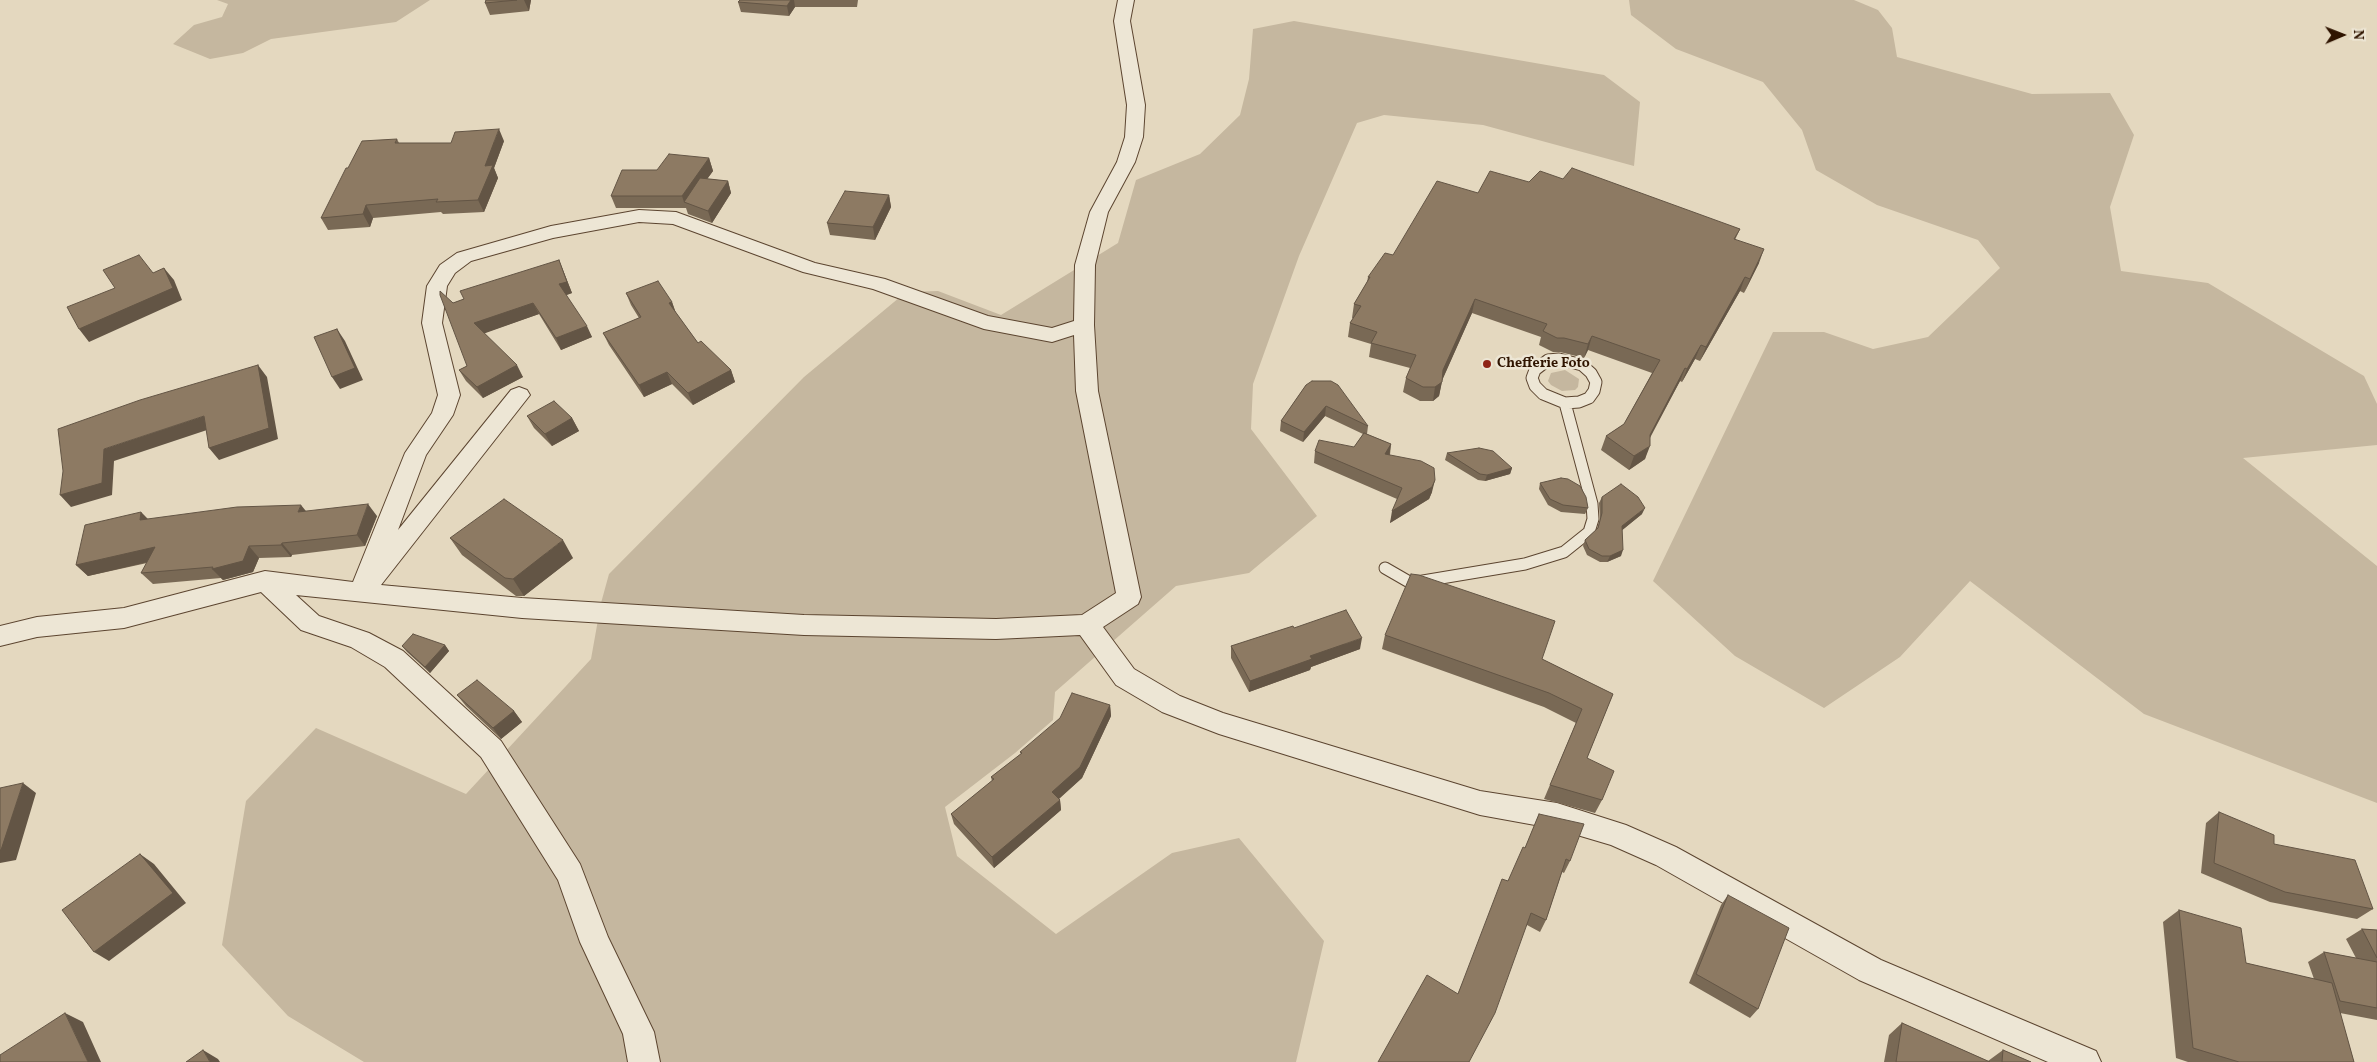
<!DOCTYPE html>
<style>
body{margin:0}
#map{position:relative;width:2377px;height:1062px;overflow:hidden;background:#e4d8bf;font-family:Vollkorn,serif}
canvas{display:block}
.north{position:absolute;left:2317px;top:10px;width:50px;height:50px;-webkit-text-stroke:4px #ede6d5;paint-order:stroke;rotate:89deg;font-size:14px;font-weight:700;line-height:20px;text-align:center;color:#2f1400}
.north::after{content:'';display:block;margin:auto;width:18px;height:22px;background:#2f1400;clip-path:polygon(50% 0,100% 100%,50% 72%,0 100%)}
</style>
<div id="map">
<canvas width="2377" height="1062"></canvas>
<div class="north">N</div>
</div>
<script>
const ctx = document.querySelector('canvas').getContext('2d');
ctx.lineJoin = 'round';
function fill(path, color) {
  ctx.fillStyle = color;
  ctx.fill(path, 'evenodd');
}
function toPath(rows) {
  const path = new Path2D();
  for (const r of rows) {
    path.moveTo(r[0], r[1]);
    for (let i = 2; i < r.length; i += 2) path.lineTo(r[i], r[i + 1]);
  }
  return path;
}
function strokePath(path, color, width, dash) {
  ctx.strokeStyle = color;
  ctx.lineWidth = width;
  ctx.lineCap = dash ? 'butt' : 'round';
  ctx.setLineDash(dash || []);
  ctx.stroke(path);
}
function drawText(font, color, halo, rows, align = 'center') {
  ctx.font = font + ' Vollkorn,serif';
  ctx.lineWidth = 5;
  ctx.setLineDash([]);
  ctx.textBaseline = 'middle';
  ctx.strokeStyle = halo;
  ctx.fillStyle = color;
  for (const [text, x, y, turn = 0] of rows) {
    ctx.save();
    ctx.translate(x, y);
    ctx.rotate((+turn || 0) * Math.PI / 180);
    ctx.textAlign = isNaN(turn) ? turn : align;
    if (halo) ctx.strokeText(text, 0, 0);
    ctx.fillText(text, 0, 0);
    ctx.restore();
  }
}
const green = toPath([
 [217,0,430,0,396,22,271,39,243,53,210,59,173,44,194,25,222,17,228,4],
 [1629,0,1854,0,1878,10,1892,28,1897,57,2032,94,2110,93,2134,135,2110,207,2121,271,2208,283,2364,376,2377,404,2377,445,2243,458,2377,566,2377,803,2144,714,1970,581,1900,657,1824,708,1735,656,1653,581,1773,332,1824,332,1873,349,1928,337,2000,268,1978,240,1877,205,1816,170,1802,130,1763,82,1676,49,1631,15],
 [1294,21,1604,75,1640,102,1634,166,1483,125,1384,115,1357,123,1299,256,1253,384,1251,429,1317,516,1249,573,1176,586,1055,692,1053,720,1015,753,945,807,957,856,1056,934,1172,853,1239,838,1324,941,1296,1062,364,1062,288,1016,222,945,246,801,316,728,466,794,591,659,601,603,609,574,804,377,906,292,938,291,1001,315,1118,243,1136,180,1200,154,1240,115,1249,79,1253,29],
 [1565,370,1579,379,1578,387,1575,390,1562,391,1551,385,1548,381,1551,373]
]);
const service = toPath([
 [1559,359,1582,365,1591,373,1596,382,1594,391,1589,398,1579,402,1565,403,1543,394,1535,386,1532,378,1535,370,1548,360,1559,359],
 [1385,568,1411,583,1525,564,1564,552,1589,532,1593,519,1592,504,1565,403]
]);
const minor = toPath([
 [1118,0,1134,0,1130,21,1145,105,1143,137,1135,162,1108,212,1095,265,1094,325,1098,391,1141,597,1138,604,1103,627,1134,669,1180,696,1223,713,1480,791,1557,803,1626,825,1676,847,1881,960,2096,1051,2101,1062,2048,1062,1859,980,1656,865,1611,845,1557,829,1480,815,1219,734,1162,712,1116,685,1080,635,996,639,804,635,522,618,296,595,319,616,369,633,403,651,501,741,580,864,608,937,654,1032,660,1062,628,1062,623,1034,580,942,558,880,481,757,385,667,351,647,301,630,261,592,124,628,37,637,0,646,0,626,37,617,124,608,265,571,353,582,405,453,432,413,438,395,422,323,427,286,440,265,457,253,551,226,639,210,676,212,815,263,885,279,988,316,1052,328,1074,321,1075,265,1090,212,1117,162,1125,137,1127,105,1114,21,1118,0],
 [639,222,673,224,803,272,873,289,984,329,1052,342,1074,335,1076,391,1116,593,1082,615,996,619,804,615,522,598,381,585,530,395,527,390,519,387,511,390,398,530,426,455,453,415,460,395,442,323,447,286,455,273,471,261,553,238,639,222]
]);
const wall = toPath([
 [486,0,531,0,529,11,490,15,485,3],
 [740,0,858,0,857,7,795,7,789,16,741,12,738,2],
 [397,139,399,143,451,143,504,141,494,168,498,178,484,212,443,214,441,212,373,218,370,227,328,230,321,218,348,168],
 [709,158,713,171,707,179,728,181,731,193,712,223,688,214,686,208,616,208,611,196,657,170],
 [1563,179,1740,229,1735,240,1759,263,1744,293,1740,291,1700,361,1695,359,1682,382,1680,381,1650,438,1645,459,1629,470,1601,450,1606,436,1624,424,1652,373,1588,350,1584,358,1560,352,1553,352,1539,345,1541,337,1472,313,1442,380,1439,396,1433,401,1420,401,1403,392,1406,378,1410,368,1369,357,1371,344,1348,337,1350,323,1353,318,1352,318,1354,304,1367,282,1368,277,1393,255,1478,193,1529,182],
 [889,195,891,207,875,240,830,235,827,223],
 [559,260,572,293,566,295,592,337,561,350,539,314,484,333,523,377,483,398,466,381,459,370,467,366,453,303,464,299],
 [626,293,672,302,676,313,698,343,731,370,735,382,693,405,672,384,644,397,609,345,603,333,639,318,631,305],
 [1306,385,1368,426,1367,434,1391,444,1390,455,1432,492,1429,499,1390,523,1397,499,1314,463,1315,451,1354,447,1363,434,1325,416,1303,442,1280,431,1281,421],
 [527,416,572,418,579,431,552,446,534,428],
 [1447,453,1512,468,1510,474,1485,481,1478,480,1445,460],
 [1540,483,1588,508,1585,514,1561,512,1548,505,1539,489],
 [1602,497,1642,514,1622,530,1621,556,1607,562,1600,562,1587,555,1583,546,1585,540,1597,529,1600,519,1599,503],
 [306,511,377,516,365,546,292,555,291,557,259,558,253,572,223,580,221,578,153,584,141,573,147,563,88,576,76,565,141,512,147,519],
 [450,538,573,558,524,596,516,596,462,555],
 [1294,628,1360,649,1311,667,1310,670,1249,692,1231,658,1231,646],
 [1385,635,1542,659,1613,694,1587,758,1602,800,1595,813,1544,799,1576,723,1544,707,1382,649],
 [445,645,449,651,430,673,407,652,402,646],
 [457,695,514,711,522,722,501,739,466,706],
 [1110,705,1111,716,1082,778,1059,799,1060,800,1061,810,994,868,954,824,951,814,992,781,991,777,1021,754,1020,752],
 [2219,812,2274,844,2373,909,2357,919,2270,902,2201,873,2206,823],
 [1539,814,1570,861,1564,873,1562,872,1546,920,1540,932,1527,925,1458,993,1508,881,1525,848],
 [1728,895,1758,1009,1750,1018,1689,983,1721,905],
 [2179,910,2246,963,2314,979,2308,962,2324,952,2356,958,2346,939,2362,929,2377,930,2377,1020,2340,1013,2354,1062,2188,1062,2176,1058,2163,922],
 [1902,1023,1988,1061,2003,1050,2031,1062,1884,1062,1889,1035]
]);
const shadedWall = toPath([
 [524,0,531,0,529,11],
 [791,0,794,0,795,7,789,16,787,6],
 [499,129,504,141,494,168,498,178,484,212,478,200,485,166],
 [709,158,713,171,689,204,684,202,682,196],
 [728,181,731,193,712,223,708,211],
 [889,195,891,207,875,240,873,227],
 [366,205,373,218,370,227,363,214],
 [1764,249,1759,263,1744,293,1750,279],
 [559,260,572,293,564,296,559,284],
 [164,268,174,280,182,300,89,342,79,329],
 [1745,277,1740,291,1700,361,1706,347],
 [1475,299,1472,313,1441,383,1442,382,1439,396,1433,401,1435,387],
 [672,302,676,314,669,303],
 [533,303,539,314,480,335,474,323],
 [587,326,592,337,561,350,556,338],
 [337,329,345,341,363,380,340,389,332,377],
 [1592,336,1588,350,1584,358,1588,344],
 [1701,345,1695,359,1682,382,1687,369],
 [258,365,267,377,278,439,219,460,209,448],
 [517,365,523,377,483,398,477,387],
 [1685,368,1680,381,1644,448,1650,435],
 [731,370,735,382,693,405,688,393],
 [667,372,672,384,644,397,639,385],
 [1326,406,1325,416,1303,442,1304,432],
 [204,416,213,428,114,461,112,495,71,507,60,495,104,449],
 [572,418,579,431,552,446,545,434],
 [1391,444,1389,457,1385,454],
 [1650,446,1645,459,1629,470,1634,456],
 [1512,468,1510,474,1485,481,1487,475],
 [1435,480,1432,492,1429,499,1390,523,1392,511],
 [368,504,377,516,365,546,357,535],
 [301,505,310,516,298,512],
 [1645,508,1642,514,1620,532,1622,526],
 [141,512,152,523,140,520],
 [563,540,573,558,524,596,513,579],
 [282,543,292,555,291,557,281,545],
 [249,546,259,558,253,572,223,580,212,569],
 [155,547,165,558,88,576,76,565],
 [1623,550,1621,556,1607,562,1610,556],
 [1362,638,1360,649,1311,667,1310,670,1249,692,1250,681,1310,656],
 [445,645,449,651,430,673,425,667],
 [1110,705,1111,716,1082,778,1054,803,1052,792],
 [514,711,522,722,501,739,493,728],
 [23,783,36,793,16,860,0,863,0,850],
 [1060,800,1061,810,994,868,992,857],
 [140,854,154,864,186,903,109,961,94,952],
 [65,1013,83,1022,101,1062,88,1062],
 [203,1050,218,1059,220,1062,210,1062]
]);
const building = toPath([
 [486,0,517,0,485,3,486,0],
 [740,0,791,0,787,6,738,2,740,0],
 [499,129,485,166,493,165,478,200,436,202,438,199,366,205,363,214,321,218,346,168,348,168,362,141,397,139,395,143,451,143,455,132,499,129],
 [669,154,709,158,682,196,611,196,622,170,657,170,669,154],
 [1572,168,1740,229,1734,239,1764,249,1750,279,1745,277,1706,347,1701,345,1687,369,1685,368,1650,435,1650,446,1634,456,1606,436,1624,424,1660,360,1592,336,1588,344,1564,338,1557,338,1543,331,1547,324,1475,299,1443,370,1442,382,1435,387,1423,387,1406,378,1416,355,1371,343,1377,332,1350,323,1361,306,1354,304,1370,277,1368,277,1385,253,1393,255,1437,181,1478,193,1490,171,1529,182,1540,171,1563,179,1572,168],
 [700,178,728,181,708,211,684,202,700,178],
 [845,191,889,195,873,227,827,223,845,191],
 [139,255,153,273,164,268,173,288,79,329,67,307,115,288,103,270,139,255],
 [559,260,567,282,559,284,587,326,556,338,533,303,474,323,517,365,477,387,459,370,467,366,440,295,440,291,453,303,464,299,460,291,559,260],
 [658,281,672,302,669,303,698,343,701,341,731,370,688,393,667,372,639,385,603,333,641,317,626,293,658,281],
 [337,329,355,368,332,377,314,337,337,329],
 [258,365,269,428,209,448,204,416,104,449,102,483,60,495,63,471,58,429,140,400,258,365],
 [1312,381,1331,381,1338,385,1368,426,1326,406,1304,432,1281,421,1306,385,1312,381],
 [554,401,572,418,545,434,527,416,554,401],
 [1364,433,1391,444,1385,454,1421,461,1434,468,1435,480,1432,487,1392,511,1402,488,1315,451,1319,440,1354,447,1364,433],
 [1479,448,1493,451,1512,468,1487,475,1480,474,1447,453,1479,448],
 [1561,478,1568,479,1580,486,1586,497,1588,508,1563,505,1550,499,1540,483,1561,478],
 [1621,484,1638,497,1645,508,1622,526,1623,550,1610,556,1602,556,1589,549,1585,540,1598,528,1602,513,1602,497,1621,484],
 [504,499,563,540,513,579,505,578,450,538,504,499],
 [368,504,357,535,282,543,281,545,249,546,243,561,212,569,213,567,141,573,155,547,76,565,85,525,141,512,140,520,237,507,301,505,298,512,368,504],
 [1411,574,1419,575,1555,621,1542,659,1613,694,1587,758,1614,771,1602,800,1550,785,1582,709,1549,693,1385,635,1411,574],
 [1346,610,1362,638,1310,656,1312,659,1250,681,1231,646,1293,626,1294,628,1346,610],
 [413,634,445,645,425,667,402,646,413,634],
 [477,680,514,711,493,728,457,695,477,680],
 [1072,693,1110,705,1080,767,1052,792,1060,800,992,857,951,814,994,779,991,777,1022,753,1020,752,1060,718,1072,693],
 [23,783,1,850,0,850,0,788,23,783],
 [2219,812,2274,835,2274,844,2355,860,2373,909,2285,892,2214,863,2219,812],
 [1539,814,1584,824,1570,861,1566,859,1546,920,1531,913,1495,1013,1469,1062,1378,1062,1427,975,1458,994,1502,879,1508,881,1523,847,1525,848,1539,814],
 [140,854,173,893,94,952,62,910,140,854],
 [1728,895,1789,928,1758,1009,1696,974,1728,895],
 [2179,910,2241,928,2246,963,2332,983,2354,1062,2239,1062,2193,1048,2179,910],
 [2362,929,2377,930,2377,958,2362,929],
 [2324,952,2377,962,2377,1008,2340,1001,2324,952],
 [65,1013,88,1062,0,1062,0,1055,65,1013],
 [1902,1023,1990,1062,1896,1062,1902,1023],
 [203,1050,210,1062,186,1062,203,1050],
 [2003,1050,2031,1062,2002,1062,2003,1050]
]);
const markers = [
 [1487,364,5,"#8f2418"]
];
const poiNames = [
 ["Chefferie Foto",1497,364]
];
fill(green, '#c5b79f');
strokePath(service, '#5c4530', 13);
strokePath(minor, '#5c4530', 2);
strokePath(service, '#ede6d5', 11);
fill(minor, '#ede6d5');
fill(wall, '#796955');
fill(shadedWall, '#635545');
fill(building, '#8d7a63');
strokePath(building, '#635545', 1);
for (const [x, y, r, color] of markers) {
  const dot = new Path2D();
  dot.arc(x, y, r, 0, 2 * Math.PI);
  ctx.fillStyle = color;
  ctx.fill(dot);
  strokePath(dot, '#ede6d5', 2);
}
drawText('bold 14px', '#2f1400', '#ede6d5', poiNames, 'left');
</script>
